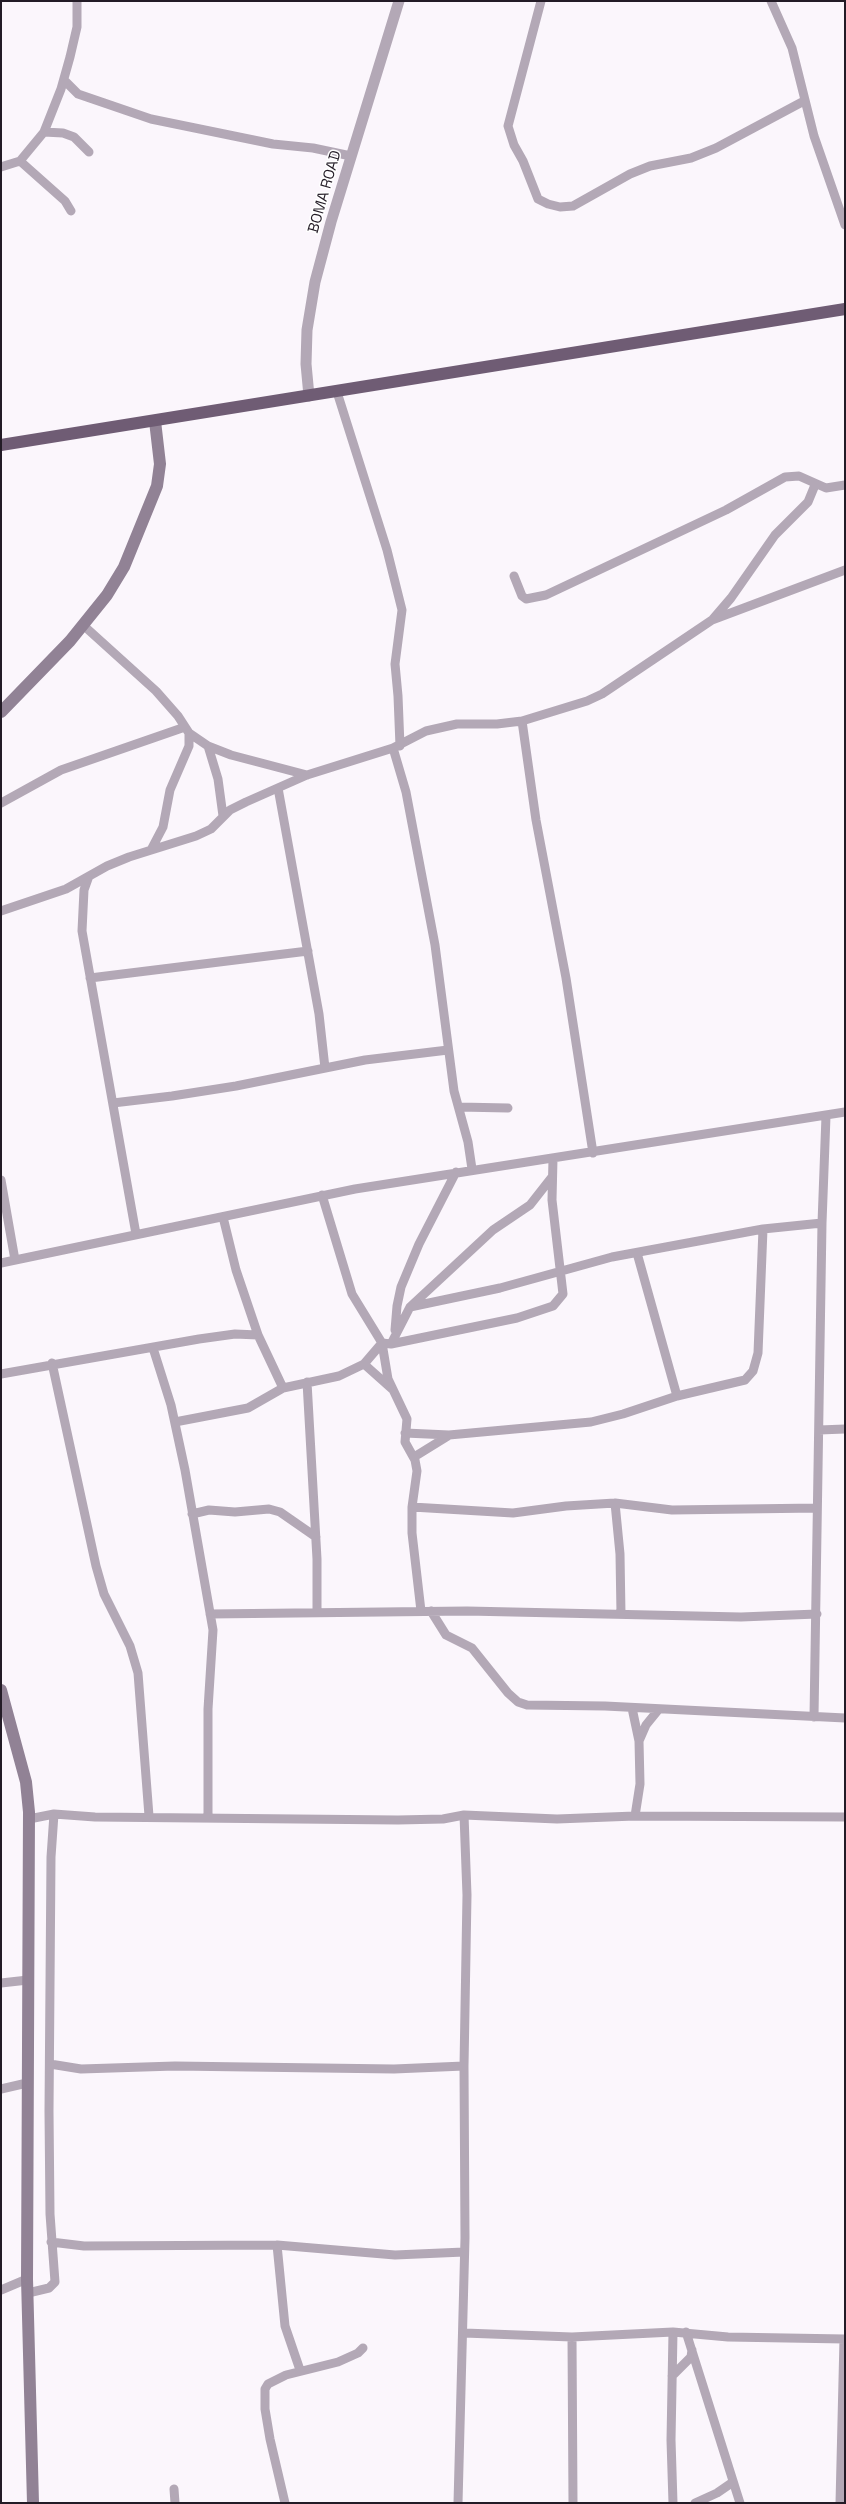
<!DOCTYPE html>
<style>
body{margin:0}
#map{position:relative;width:846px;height:2504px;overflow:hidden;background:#fbf6fc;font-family:"Space Grotesk",sans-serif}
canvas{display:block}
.frame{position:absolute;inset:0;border:2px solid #231b26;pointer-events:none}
</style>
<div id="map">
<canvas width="846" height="2504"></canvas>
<div class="frame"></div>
</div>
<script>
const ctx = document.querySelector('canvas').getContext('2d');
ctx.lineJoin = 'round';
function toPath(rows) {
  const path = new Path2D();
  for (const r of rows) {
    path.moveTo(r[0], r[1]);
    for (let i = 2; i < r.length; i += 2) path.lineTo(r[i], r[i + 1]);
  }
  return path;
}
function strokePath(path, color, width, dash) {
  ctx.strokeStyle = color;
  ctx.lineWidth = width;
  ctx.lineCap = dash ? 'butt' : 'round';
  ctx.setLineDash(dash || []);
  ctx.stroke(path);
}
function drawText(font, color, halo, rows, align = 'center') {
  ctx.font = font + ' "Space Grotesk",sans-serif';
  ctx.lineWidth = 3;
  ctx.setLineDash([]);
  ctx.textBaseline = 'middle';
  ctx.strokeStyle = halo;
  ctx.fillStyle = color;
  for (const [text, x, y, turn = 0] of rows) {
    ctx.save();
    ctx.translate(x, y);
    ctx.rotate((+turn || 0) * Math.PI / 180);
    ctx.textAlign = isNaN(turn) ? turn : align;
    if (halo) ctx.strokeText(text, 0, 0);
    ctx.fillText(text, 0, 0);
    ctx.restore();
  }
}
const minor = toPath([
 [541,1,508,126,514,145,523,161,538,199,548,204,560,207,573,206,630,174,650,166,691,158,716,148,804,101],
 [771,1,792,48,814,136,845,225],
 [64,80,78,94,151,119,273,144,313,148,351,156],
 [44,132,63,133,74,137,89,152],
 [20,161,65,201,71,211],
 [1,167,20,161,44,132,61,89,70,57,77,27,77,1],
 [337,392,387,550,402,610,395,664,398,696,400,746],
 [514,576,522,596,526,599,546,595,726,510,785,477,799,476,826,488,845,485],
 [713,619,731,598,775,535,808,502,815,485],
 [83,625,156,691,178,716,189,733,189,746,170,790,163,827,152,848],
 [522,721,536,820,566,978,593,1153],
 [189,733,208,746,218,779,223,816],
 [208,746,231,755,307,775],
 [393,748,406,792,435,945,454,1091,468,1142,472,1169],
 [278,788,319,1014,325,1068],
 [1,803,61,770,185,727],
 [89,876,84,890,82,931,136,1234],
 [1,911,66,889,107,866,129,857,196,836,211,829,230,810,246,802,307,775,393,748,426,731,457,724,497,724,522,721,587,701,602,694,712,620,845,570],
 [90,978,308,951],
 [113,1103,172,1096,236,1086,365,1060,448,1050],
 [459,1107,508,1108],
 [1,1180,15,1260],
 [322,1195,352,1294,382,1343,388,1379,407,1419,405,1442,415,1460,417,1471,412,1507,412,1533,421,1611],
 [223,1217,236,1270,258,1335,283,1388],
 [637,1253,677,1396],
 [1,1263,355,1189,845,1112],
 [410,1307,500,1288,612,1257,763,1229,822,1223],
 [395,1330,397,1306,401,1287,419,1244,456,1172],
 [391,1344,410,1307,493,1230,530,1205,552,1177],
 [153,1348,171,1405,185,1470,213,1630,208,1709,208,1818],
 [52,1363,96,1566,104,1594,130,1646,138,1673,149,1816],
 [364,1364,392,1389],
 [1,1374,199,1339,235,1334,258,1335],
 [307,1382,317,1559,317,1611],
 [175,1422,248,1408,283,1388,339,1376,364,1364,382,1343,391,1344,517,1318,553,1306,563,1294,552,1200,553,1159],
 [819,1430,845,1429],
 [405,1433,449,1435,591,1422,623,1414,677,1396,745,1380,753,1371,758,1353,763,1229],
 [414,1457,448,1436],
 [615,1503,620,1554,621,1614],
 [412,1507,513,1513,566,1506,615,1503,672,1510,817,1508],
 [192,1514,209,1510,235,1512,269,1509,280,1512,316,1537],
 [431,1611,446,1635,472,1648,508,1693,518,1702,527,1705,605,1706,845,1718],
 [210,1614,467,1611,741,1617,817,1614],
 [632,1708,639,1741],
 [814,1717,822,1223,826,1116],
 [635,1816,640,1784,639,1741,646,1725,659,1709],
 [29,1819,54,1814,95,1817,398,1820,443,1819,464,1815,557,1819,635,1816,845,1817],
 [1,1983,28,1980],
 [50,2064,81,2069,175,2066,394,2069,464,2066],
 [1,2089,27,2083],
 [51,2242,84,2246,277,2245,395,2255,464,2252],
 [277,2245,285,2326,300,2370],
 [1,2290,27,2279],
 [28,2293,49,2288,55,2282,50,2214,49,2111,51,1857,54,1814],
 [686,2332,740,2503],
 [464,2333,572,2337,673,2332,728,2337,845,2339],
 [572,2337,573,2503],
 [672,2376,691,2357,692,2350],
 [174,2489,175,2503],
 [285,2503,270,2439,265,2409,265,2389,268,2384,286,2375,338,2362,358,2353,363,2348],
 [458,2503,465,2238,464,2066,467,1895,464,1815],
 [673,2503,671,2440,673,2332],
 [695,2503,717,2493,733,2482],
 [840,2503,844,2339]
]);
const tertiary = toPath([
 [309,396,306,364,307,330,315,282,331,222,399,1]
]);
const secondary = toPath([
 [1,712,70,641,107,595,124,567,157,486,160,464,155,421],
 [1,1690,26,1782,29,1812,27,2279,33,2503]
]);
const trunk = toPath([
 [1,445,845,309]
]);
const streetNames = [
 ["BOMA ROAD",325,192,-74]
];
strokePath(minor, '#b3a8b6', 9);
strokePath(tertiary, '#b3a8b6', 11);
strokePath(secondary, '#918295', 12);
strokePath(trunk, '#6f5c74', 12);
drawText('15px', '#231b26', '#fff', streetNames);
</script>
